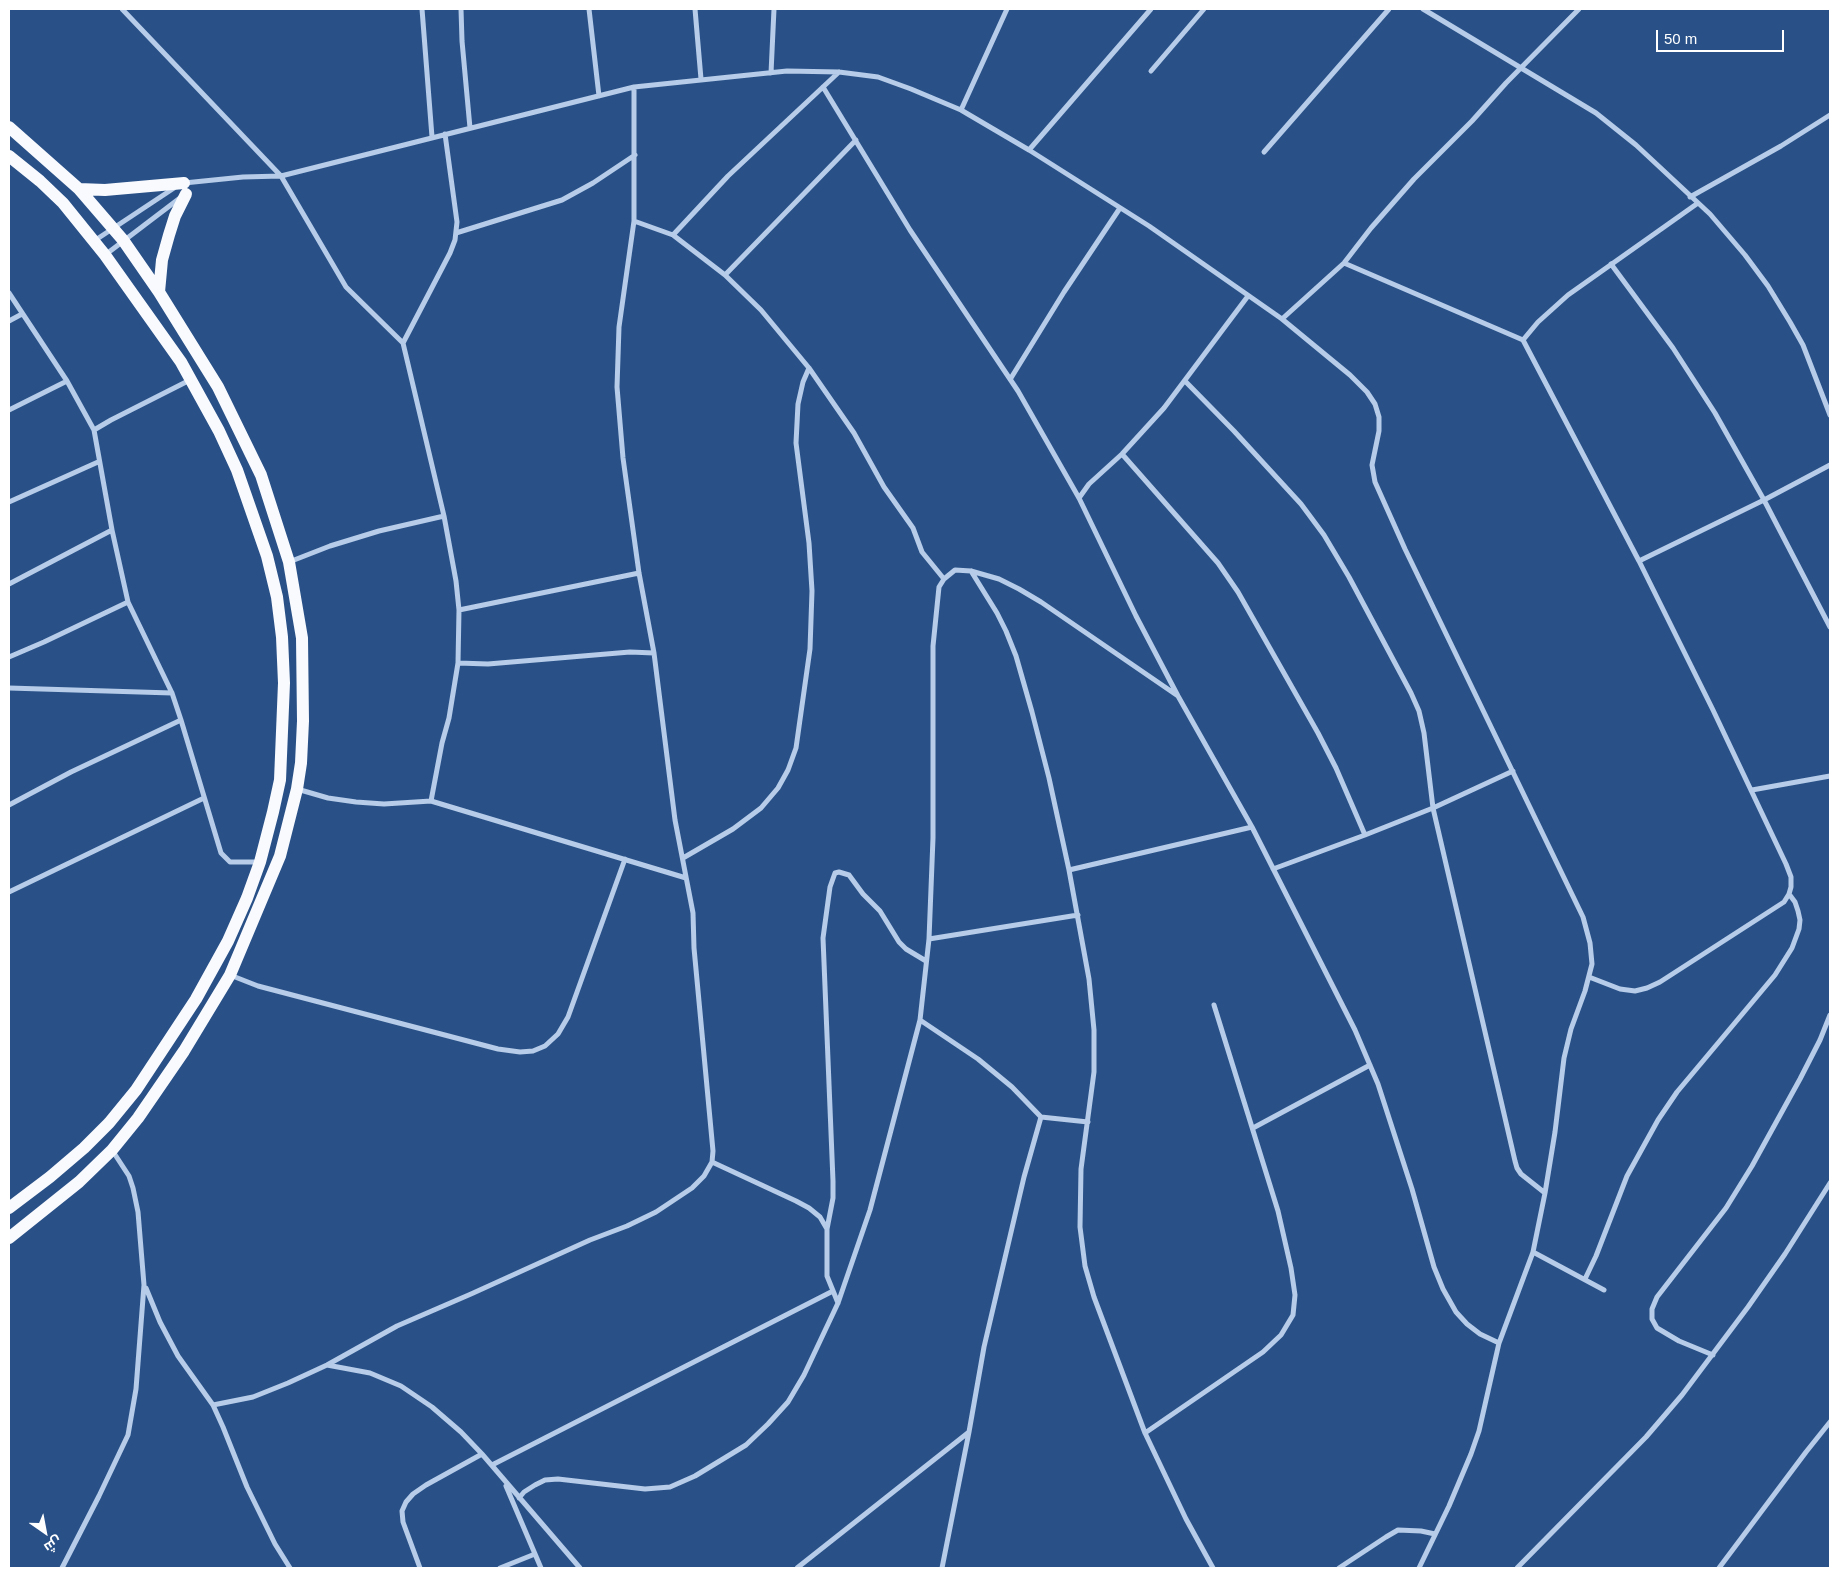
<!DOCTYPE html>
<meta charset="utf-8">
<style>
body{margin:0}
#map{position:relative;width:1839px;height:1577px;overflow:hidden;background:#295188;font-family:Arial,Cairo,sans-serif}
canvas{display:block}
.frame{position:absolute;inset:0;border:10px solid #fff;pointer-events:none}
.north{position:absolute;left:20px;top:1507px;width:50px;height:50px;-webkit-text-stroke:4px #295188;paint-order:stroke;rotate:147deg;font-size:14px;font-weight:700;line-height:20px;text-align:center;color:#fff}
.north::after{content:'';display:block;margin:auto;width:18px;height:22px;background:#fff;clip-path:polygon(50% 0,100% 100%,50% 72%,0 100%)}
.scale{position:absolute;left:1656px;top:30px;width:128px;height:22px;box-sizing:border-box;border:2px solid #fff;border-top:0;padding-left:6px;font-size:15px;line-height:18px;white-space:nowrap;color:#fff;-webkit-text-stroke:4px #295188;paint-order:stroke}
</style>
<div id="map">
<canvas width="1839" height="1577"></canvas>
<div class="frame"></div>
<div class="north">ش</div>
<div class="scale">50 m</div>
</div>
<script>
const ctx = document.querySelector('canvas').getContext('2d');
ctx.lineJoin = 'round';
function toPath(rows) {
  const path = new Path2D();
  for (const r of rows) {
    path.moveTo(r[0], r[1]);
    for (let i = 2; i < r.length; i += 2) path.lineTo(r[i], r[i + 1]);
  }
  return path;
}
function strokePath(path, color, width, dash) {
  ctx.strokeStyle = color;
  ctx.lineWidth = width;
  ctx.lineCap = dash ? 'butt' : 'round';
  ctx.setLineDash(dash || []);
  ctx.stroke(path);
}
const minor = toPath([
 [122,9,281,176,346,287,403,343,444,516,456,581,459,610,458,663,449,718,442,743,431,801],
 [422,9,432,137],
 [461,9,462,41,470,128],
 [589,9,599,96],
 [695,9,701,79],
 [1423,9,1596,113,1636,145,1710,214,1745,255,1768,286,1790,322,1803,345,1830,415],
 [1151,71,1204,9],
 [771,73,774,9],
 [823,87,910,230,1018,391,1079,498,1136,616,1178,696,1252,827,1355,1030,1378,1084,1412,1189,1434,1267,1443,1289,1456,1312,1467,1324,1480,1334,1499,1343],
 [961,110,1007,9],
 [1029,150,1151,9],
 [1264,152,1389,9],
 [184,183,243,177,281,176,634,87,787,71,839,72,878,77,911,89,961,110,1029,150,1149,226,1282,319,1350,375,1367,392,1375,404,1379,417,1379,431,1372,465,1375,482,1405,549,1583,917,1590,943,1592,964,1585,991,1571,1029,1564,1058,1555,1132,1545,1193,1533,1252,1499,1343,1479,1431,1471,1454,1449,1506,1419,1568],
 [1690,197,1781,146,1830,115],
 [456,233,562,200,593,183,635,155],
 [673,235,728,176,839,72],
 [94,241,174,188],
 [105,255,180,198],
 [1344,263,1523,340,1639,561,1713,710,1786,864,1791,877,1791,887,1789,894,1784,902,1660,982,1647,988,1635,991,1620,989,1589,977],
 [1611,264,1673,348,1715,413,1764,500,1830,627],
 [725,275,856,140],
 [9,293,67,381,94,430,111,420,190,380],
 [1282,319,1344,263,1371,228,1414,179,1472,121,1506,83,1579,9],
 [9,321,22,314],
 [1523,340,1538,322,1568,295,1698,203],
 [403,343,450,253,455,240,457,222,445,134],
 [1011,378,1064,292,1120,208],
 [1185,381,1234,431,1301,504,1324,535,1349,577,1411,693,1419,711,1424,733,1433,808,1515,1161,1517,1168,1521,1174,1545,1193],
 [9,410,67,381],
 [1122,454,1218,563,1238,592,1318,733,1336,768,1365,835,1433,808,1513,771],
 [1079,498,1089,484,1122,454,1164,408,1248,296],
 [9,502,98,462],
 [112,530,128,602,172,693,181,720],
 [1639,561,1764,500,1830,465],
 [289,562,330,546,379,531,444,516],
 [971,571,997,613,1006,631,1016,656,1032,712,1049,778,1069,870,1089,979,1094,1030,1094,1072,1081,1169,1080,1227,1085,1266,1094,1297,1145,1433,1186,1519,1213,1568],
 [944,579,955,570,971,571,999,579,1019,589,1041,602,1178,696],
 [9,584,112,530,94,430],
 [459,610,639,573],
 [9,657,44,642,128,602],
 [458,663,488,664,630,652,654,653],
 [9,688,172,693],
 [297,789,328,798,356,802,384,804,431,801,686,878],
 [1752,790,1830,776],
 [9,805,71,772,181,720,221,853,230,862,260,862],
 [683,858,733,829,761,808,778,788,788,770,796,748,810,649,812,591,809,543,796,443,798,404,803,382,809,368],
 [1273,869,1365,835],
 [1069,870,1252,827],
 [9,892,204,798],
 [929,939,1078,915],
 [230,975,258,986,498,1049,520,1052,533,1051,545,1046,558,1034,568,1017,625,859],
 [920,1020,978,1059,1012,1087,1041,1117,1088,1122],
 [1253,1128,1370,1065],
 [712,1162,796,1201,809,1208,820,1217,827,1229,827,1276,838,1303],
 [827,1229,833,1198,833,1181,823,938,830,887,835,873,839,872,849,875,863,894,880,911,899,942,906,949,926,961],
 [1533,1252,1604,1290],
 [1585,1279,1596,1256,1627,1176,1658,1120,1677,1092,1775,975,1792,948,1799,929,1800,920,1798,911,1795,902,1789,894],
 [146,1288,160,1322,178,1356,213,1405,223,1427,247,1487,275,1544,290,1568],
 [1713,1355,1679,1341,1657,1328,1652,1319,1652,1309,1657,1297,1726,1208,1752,1166,1800,1079,1820,1040,1830,1015],
 [327,1365,370,1373,401,1386,432,1407,461,1432,482,1454,580,1568],
 [213,1405,253,1397,288,1383,327,1365,397,1326,471,1294,590,1240,627,1226,656,1212,692,1188,704,1176,712,1162,713,1151,694,948,693,913,675,820,654,653,639,573,623,458,617,387,619,327,634,221,634,87],
 [1145,1433,1263,1352,1281,1335,1293,1315,1295,1295,1291,1268,1278,1211,1214,1005],
 [492,1465,833,1291],
 [506,1486,541,1568],
 [519,1498,524,1492,535,1485,545,1480,558,1479,645,1489,670,1487,695,1476,746,1445,768,1424,788,1402,804,1375,838,1303,870,1210,920,1020,929,939,933,838,933,646,939,587,944,579,922,552,913,528,884,487,854,433,809,368,761,310,725,275,673,235,634,221],
 [62,1568,99,1496,128,1435,136,1389,144,1285,138,1212,133,1188,129,1176,112,1150],
 [420,1568,403,1522,402,1511,406,1502,413,1494,426,1485,482,1454],
 [500,1568,535,1554],
 [797,1568,969,1432],
 [942,1568,969,1432,984,1347,1024,1177,1041,1117],
 [1339,1568,1386,1537,1398,1530,1421,1531,1435,1534],
 [1517,1568,1646,1437,1682,1395,1748,1307,1785,1254,1830,1183],
 [1719,1568,1806,1452,1830,1422]
]);
const primary = toPath([
 [9,127,79,189,123,240,159,292,218,387,261,475,289,562,302,638,303,721,301,763,297,789,280,856,230,975,184,1051,138,1118,112,1150,79,1182,9,1238],
 [9,156,40,181,63,203,105,255,181,362,219,431,237,470,267,556,277,597,282,637,284,683,280,780,273,812,260,862,247,898,228,941,196,999,136,1090,109,1123,84,1148,50,1177,9,1208],
 [79,189,105,190,184,183],
 [159,292,162,260,169,235,175,216,186,194]
]);
strokePath(minor, '#b6cce8', 5);
strokePath(primary, '#f8fafe', 12);
</script>
